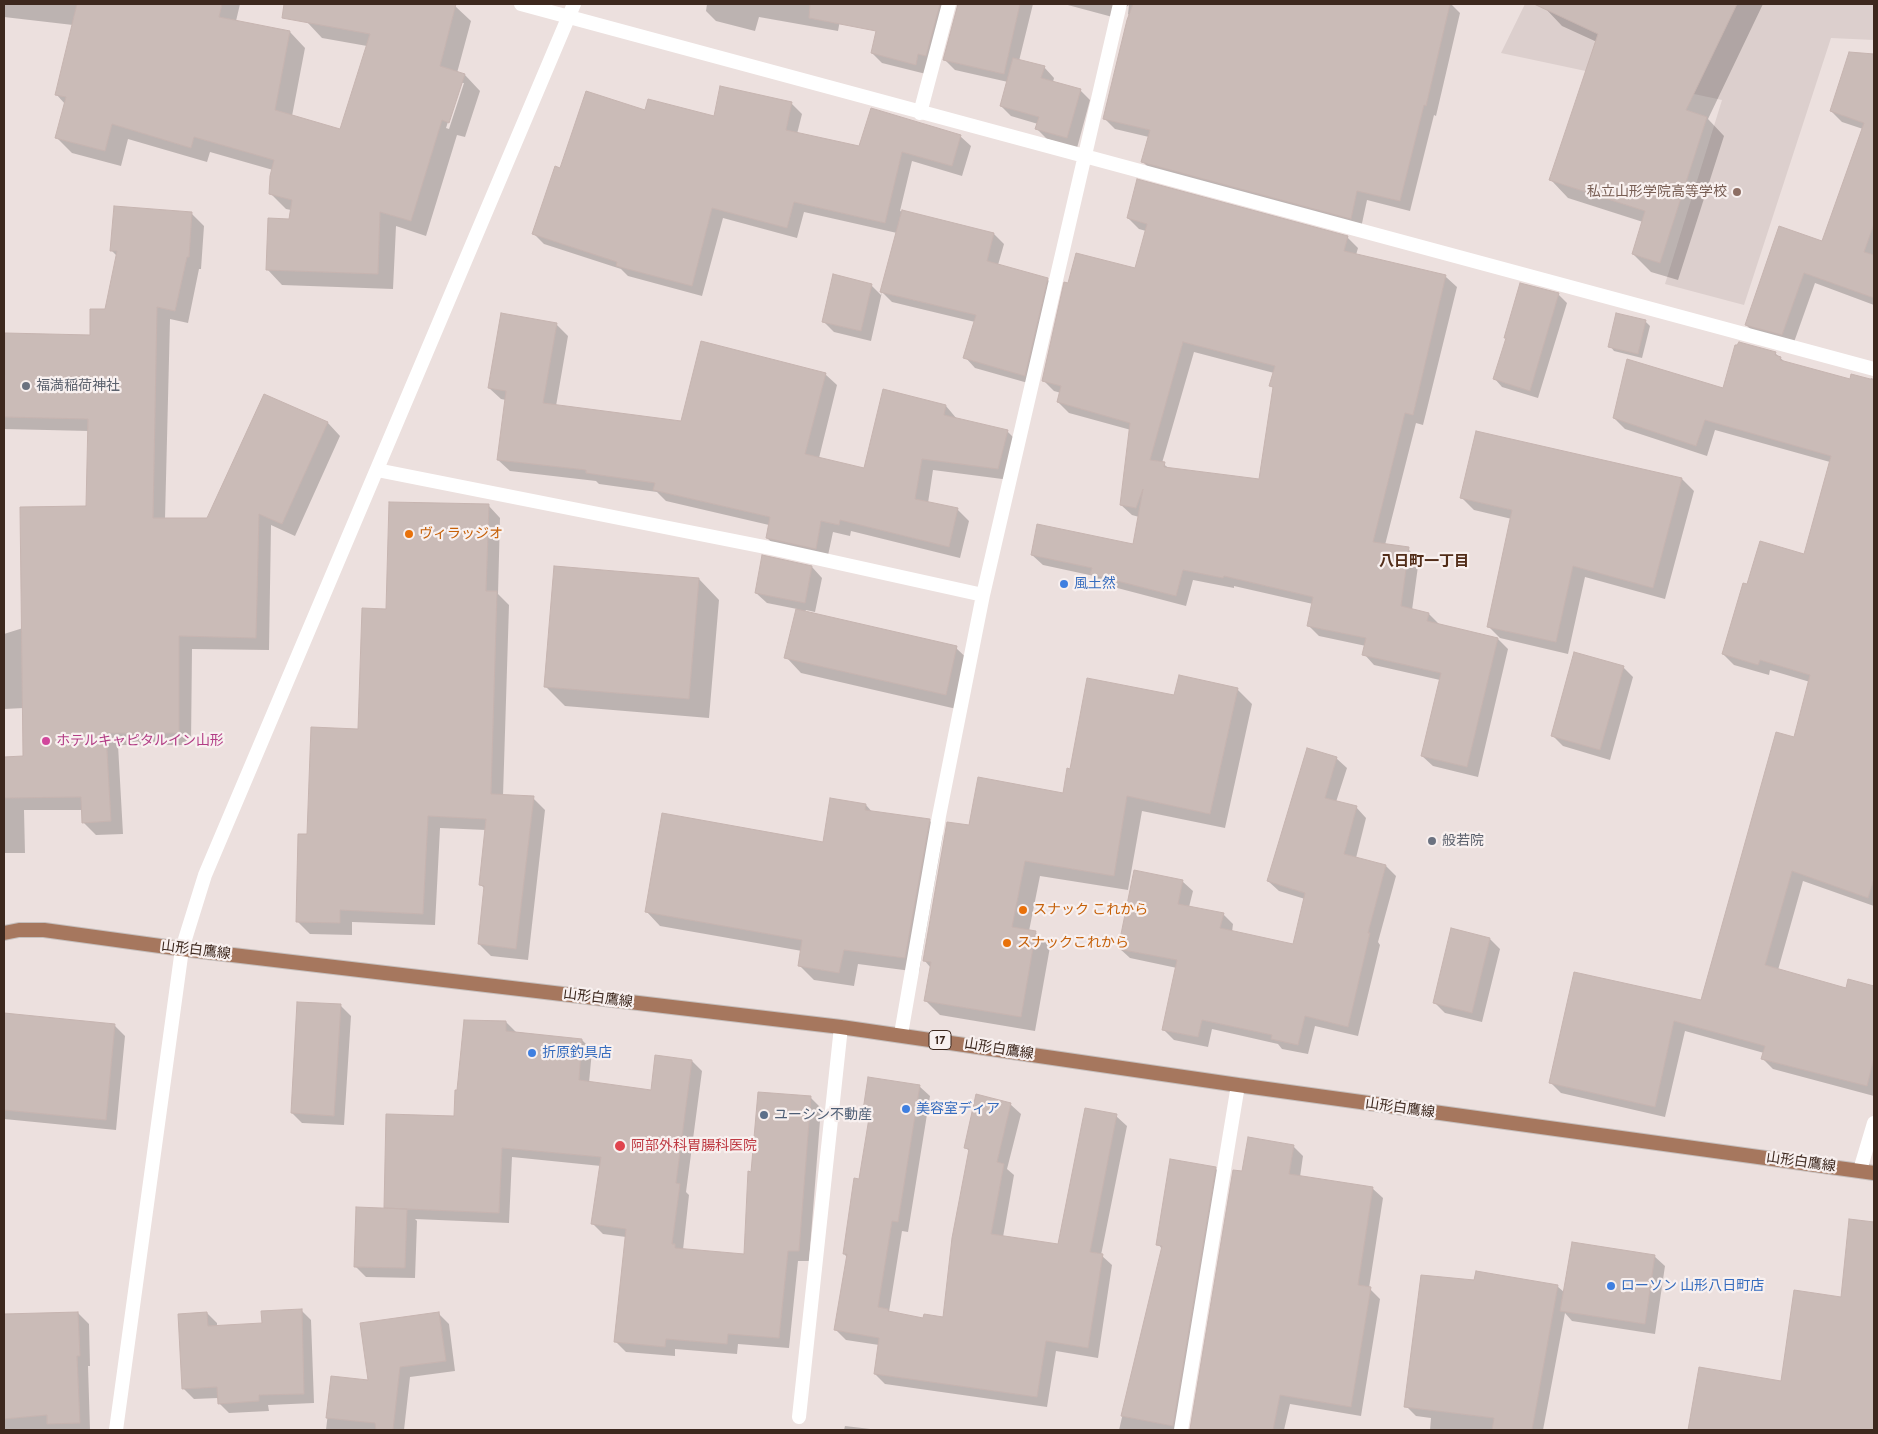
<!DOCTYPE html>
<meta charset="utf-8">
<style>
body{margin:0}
#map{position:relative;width:1878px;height:1434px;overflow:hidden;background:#ece0de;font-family:Cabin,sans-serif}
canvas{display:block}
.frame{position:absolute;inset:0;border:5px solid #3d281e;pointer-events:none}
</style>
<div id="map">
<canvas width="1878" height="1434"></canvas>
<div class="frame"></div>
</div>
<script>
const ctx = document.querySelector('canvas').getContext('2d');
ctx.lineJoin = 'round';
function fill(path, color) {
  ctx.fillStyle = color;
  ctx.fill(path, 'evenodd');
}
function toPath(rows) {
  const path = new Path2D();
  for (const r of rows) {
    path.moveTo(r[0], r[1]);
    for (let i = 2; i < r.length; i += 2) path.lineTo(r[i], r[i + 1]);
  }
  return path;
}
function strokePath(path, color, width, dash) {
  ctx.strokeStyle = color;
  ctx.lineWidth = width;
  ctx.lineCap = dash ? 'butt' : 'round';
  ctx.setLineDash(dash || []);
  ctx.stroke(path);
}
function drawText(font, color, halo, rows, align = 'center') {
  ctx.font = font + ' Cabin,"Noto Sans JP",sans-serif';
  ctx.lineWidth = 4.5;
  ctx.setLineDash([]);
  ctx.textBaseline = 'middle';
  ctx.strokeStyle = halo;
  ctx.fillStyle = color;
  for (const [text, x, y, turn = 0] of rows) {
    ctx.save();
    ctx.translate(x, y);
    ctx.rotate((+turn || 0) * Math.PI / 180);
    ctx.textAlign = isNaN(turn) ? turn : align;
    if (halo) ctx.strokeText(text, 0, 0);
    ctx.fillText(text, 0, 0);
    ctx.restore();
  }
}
const built = toPath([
 [1525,4,1874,4,1874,40,1831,38,1744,305,1665,284,1722,100,1501,53]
]);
const shadow = toPath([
 [4,4,240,4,236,21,290,32,305,48,292,116,340,131,367,46,322,38,307,22,310,4,447,4,455,6,471,21,457,73,465,75,480,91,465,137,457,135,426,236,396,226,393,289,282,285,267,269,290,221,291,210,286,209,270,193,273,170,210,152,207,162,128,139,121,166,72,153,57,138,65,104,56,94,73,25,4,17],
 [461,83,464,83,449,129,446,128],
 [707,4,843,4,838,31,759,17,755,31,716,21,706,11],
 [885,4,950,4,926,74,882,63,872,53],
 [958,4,977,4,991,6,992,4,1033,4,1019,61,1044,67,1054,78,1053,82,1080,90,1090,100,1077,148,1047,139,1037,129,1038,124,1011,116,1001,106,1008,82,955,70,945,60],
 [1064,4,1185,4,1180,21,1224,31,1231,4,1451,4,1460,13,1436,116,1434,115,1410,211,1367,200,1361,228,1153,172,1143,162,1149,137,1115,129,1105,119,1130,16,1128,14,1129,5,1123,9,1120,19],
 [1547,4,1763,4,1708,119,1724,136,1678,280,1651,272,1633,254,1643,222,1568,198,1551,180,1597,42,1562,26,1545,8],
 [1850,53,1874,55,1874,305,1815,283,1793,345,1757,335,1746,325,1823,242,1863,129,1842,122,1831,111],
 [792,104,802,114,797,134,860,148,960,136,971,146,962,176,912,161,900,211,994,234,1004,244,998,265,1047,279,1057,289,1035,385,975,368,965,357,975,322,892,302,882,292,871,341,834,332,824,322,871,285,881,295,897,233,804,212,797,238,723,218,702,296,628,276,621,269,544,244,534,234,560,170,646,112,714,118],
 [191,213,204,226,201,269,199,269,188,323,170,319,165,519,208,520,264,396,328,423,340,436,295,536,271,525,269,650,192,649,191,745,118,745,123,834,96,835,83,822,82,810,24,810,25,853,4,853,4,758,24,758,24,708,4,709,4,634,23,628,87,507,89,431,4,429,4,334,91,337,106,310,117,256,111,250],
 [1128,218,1347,237,1358,248,1356,255,1446,277,1457,287,1423,425,1416,423,1385,545,1408,549,1419,559,1412,610,1429,614,1439,624,1498,639,1508,649,1478,777,1433,766,1422,756,1440,680,1374,665,1364,654,1366,646,1319,636,1308,625,1313,604,1234,586,1234,588,1193,580,1186,606,1102,584,1094,576,1043,565,1032,555,1134,546,1139,517,1132,515,1121,505,1131,430,1069,413,1058,402,1061,393,1054,391,1043,380,1136,269,1146,231,1139,229],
 [1194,352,1274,373,1271,385,1274,389,1260,480,1170,469,1162,463],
 [1558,294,1567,303,1538,398,1502,387,1494,378,1507,339],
 [1645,321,1650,326,1642,358,1614,351,1610,346],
 [556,324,568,336,556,406,682,423,825,374,837,385,819,458,865,470,884,391,946,406,957,419,1007,431,1019,443,1010,480,933,470,928,503,957,509,969,521,960,558,851,531,850,536,833,532,827,560,779,549,767,538,769,525,666,501,657,492,599,484,596,481,510,471,498,460,506,400,501,399,489,388],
 [1775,353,1786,363,1851,381,1870,381,1871,378,1874,379,1874,906,1803,881,1778,970,1847,990,1849,980,1874,987,1874,1096,1773,1069,1762,1058,1764,1053,1685,1031,1665,1117,1561,1093,1551,1083,1701,1001,1795,739,1810,682,1770,670,1769,675,1734,665,1723,654,1748,586,1805,556,1830,462,1715,430,1707,456,1625,429,1614,418,1724,390],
 [1682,479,1694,491,1665,599,1585,577,1568,654,1500,638,1488,626,1512,519,1474,510,1462,498],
 [488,505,500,518,498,594,509,605,503,796,533,798,545,810,528,960,491,956,479,944,485,889,481,885,486,830,440,828,435,925,352,922,352,935,310,934,297,921,308,835,359,731,387,610],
 [763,557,812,567,822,578,815,612,806,610,805,612,956,648,972,663,961,710,801,673,786,657,797,609,767,603,756,593],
 [699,579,719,600,709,718,565,706,545,686],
 [1623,667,1633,677,1610,760,1563,746,1553,736],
 [1237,689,1252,704,1225,828,1142,811,1128,890,1040,876,1029,931,1035,932,1050,947,1035,1031,940,1015,925,1000,931,968,924,960,970,826,1064,795,1071,770,1175,696],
 [1336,758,1347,768,1336,802,1356,807,1366,818,1356,858,1386,866,1396,876,1378,942,1380,945,1358,1036,1315,1026,1308,1054,1282,1049,1278,1044,1212,1029,1208,1047,1174,1040,1164,1030,1177,968,1130,958,1119,948,1182,881,1193,891,1189,907,1223,914,1233,924,1232,932,1294,946,1305,899,1279,891,1268,881],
 [866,805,873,813,929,820,943,835,919,972,858,964,854,986,814,980,799,965,802,951,660,926,646,911,824,843],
 [1490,939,1500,949,1482,1022,1445,1013,1435,1003],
 [340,1005,351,1016,344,1125,302,1123,292,1113],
 [4,1014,115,1026,125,1036,116,1130,4,1119],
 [506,1022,516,1032,582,1040,592,1050,589,1083,652,1091,692,1061,702,1071,686,1192,689,1195,683,1250,745,1256,752,1173,810,1097,821,1108,809,1261,798,1261,789,1348,738,1344,737,1354,675,1349,675,1356,626,1352,616,1342,626,1237,603,1234,593,1224,601,1166,512,1157,509,1223,415,1219,417,1221,415,1278,366,1277,355,1266,387,1210,385,1208,456,1117],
 [919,1086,930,1096,908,1232,902,1231,889,1312,924,1319,944,1318,969,1151,965,1147,1010,1104,1021,1114,1007,1169,1014,1175,1003,1237,1058,1246,1116,1116,1127,1126,1101,1255,1112,1265,1098,1358,1056,1351,1047,1407,885,1384,875,1374,879,1345,846,1340,836,1330,847,1257,844,1254,860,1180,869,1122,864,1116],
 [1293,1146,1303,1156,1300,1177,1372,1188,1383,1198,1369,1288,1380,1299,1361,1416,1290,1404,1284,1430,1191,1430,1234,1171,1243,1173],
 [1215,1168,1225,1178,1184,1430,1119,1430,1162,1249,1158,1244],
 [1850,1221,1874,1223,1874,1430,1690,1430,1700,1368,1782,1382,1842,1298],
 [1654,1256,1665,1266,1655,1334,1572,1321,1565,1313,1543,1430,1430,1430,1431,1418,1416,1416,1406,1406,1475,1281,1557,1286,1565,1293],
 [301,1310,311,1320,314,1403,268,1405,269,1411,229,1413,219,1403,218,1398,194,1399,183,1388,207,1313,217,1323,217,1327,263,1324],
 [78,1313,89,1324,90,1366,88,1366,90,1430,4,1430,4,1315],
 [439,1314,449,1324,455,1371,410,1377,404,1430,326,1430,332,1377,370,1381],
 [845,1426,879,1430,844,1430]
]);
const building = toPath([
 [77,4,222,4,219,17,290,31,275,110,340,129,370,34,282,18,284,4,456,4,440,66,465,74,449,123,442,120,411,221,380,212,378,274,266,270,268,218,289,219,292,200,269,194,270,176,274,160,194,137,191,148,112,124,105,151,55,138,66,97,55,95,77,4],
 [810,4,940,4,926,56,918,54,916,65,871,53,876,31,809,18,810,4],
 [958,4,1020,4,1004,74,943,60,958,4],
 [1133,4,1450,4,1426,106,1424,105,1400,201,1357,191,1351,219,1141,162,1150,130,1103,119,1127,20,1133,4],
 [1534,4,1737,4,1686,110,1707,117,1660,263,1632,254,1645,211,1549,180,1598,34,1534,4],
 [1849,52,1874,54,1874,224,1864,252,1874,255,1874,298,1804,273,1782,335,1745,325,1779,226,1822,241,1864,123,1830,111,1849,52],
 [1013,58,1045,66,1041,78,1081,89,1067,138,1035,129,1039,117,1000,106,1013,58],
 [720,86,792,102,786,130,859,146,871,108,961,135,952,166,902,152,885,223,794,202,787,228,712,208,692,286,616,266,617,262,532,234,555,166,560,168,586,91,645,110,648,99,714,116,720,86],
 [1137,179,1348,236,1344,251,1446,275,1413,415,1405,413,1373,542,1409,547,1401,606,1429,613,1427,621,1498,638,1467,767,1421,756,1441,673,1362,655,1366,638,1307,626,1313,597,1224,576,1223,578,1183,570,1176,596,1090,574,1092,568,1031,555,1037,524,1133,544,1143,489,1136,508,1120,505,1130,423,1057,402,1061,386,1042,381,1064,282,1068,283,1076,253,1135,268,1147,224,1127,218,1137,179],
 [1183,342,1275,366,1269,386,1273,387,1259,479,1164,467,1165,462,1150,460,1183,342],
 [114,206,192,212,189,257,187,257,175,311,157,307,153,518,207,518,264,394,328,422,282,524,259,514,256,638,179,636,179,733,106,733,111,821,82,823,81,797,4,798,4,757,23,756,20,507,86,506,88,419,4,417,5,333,90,335,90,309,105,309,117,251,110,251,114,206],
 [902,210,994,233,987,261,1048,278,1025,376,963,358,976,315,880,292,902,210],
 [833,274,872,284,861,331,822,322,833,274],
 [1520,283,1559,293,1530,391,1493,379,1506,338,1504,338,1520,283],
 [501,313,557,323,543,403,681,421,701,341,826,373,805,454,864,468,883,389,946,405,944,415,1008,430,998,469,922,459,915,499,958,508,949,547,840,520,839,525,821,521,816,549,766,538,770,517,653,490,655,483,586,473,586,470,497,460,506,391,488,388,501,313],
 [1616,313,1646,320,1638,354,1608,347,1616,313],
 [1739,342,1776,352,1775,355,1781,357,1780,360,1850,379,1851,374,1874,380,1874,879,1868,898,1792,871,1765,965,1846,988,1848,979,1874,986,1874,1058,1867,1086,1761,1059,1765,1046,1674,1021,1655,1107,1549,1083,1574,972,1701,1000,1776,732,1794,737,1810,675,1760,660,1758,665,1722,654,1743,583,1747,584,1760,541,1804,554,1831,456,1705,420,1696,446,1613,418,1627,359,1723,388,1735,345,1737,345,1739,342],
 [1476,431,1682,478,1653,588,1573,566,1556,642,1487,627,1512,510,1460,498,1476,431],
 [389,502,489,504,486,591,497,591,491,794,534,796,516,949,478,944,484,886,479,885,486,819,428,816,423,914,340,910,340,923,296,922,298,834,307,834,311,727,358,729,362,608,386,609,389,502],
 [762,555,812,566,805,603,755,593,762,555],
 [554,566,699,578,689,699,544,687,554,566],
 [796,609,957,646,946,695,784,658,796,609],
 [1574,652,1624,666,1600,750,1551,736,1574,652],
 [1179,675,1238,688,1210,814,1127,796,1114,876,1025,861,1012,927,1036,931,1021,1017,924,1001,931,962,923,961,947,822,969,825,978,777,1063,793,1067,768,1070,769,1087,678,1174,695,1179,675],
 [1307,748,1337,757,1325,798,1357,806,1344,854,1386,865,1368,933,1370,933,1348,1027,1305,1016,1298,1045,1271,1039,1272,1035,1202,1020,1198,1037,1162,1030,1177,960,1118,949,1134,870,1183,880,1178,904,1224,913,1220,928,1293,944,1305,893,1267,881,1307,748],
 [830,798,866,804,865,810,930,819,905,958,844,950,839,973,798,966,802,940,645,912,662,813,823,842,830,798],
 [1451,928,1490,938,1472,1013,1433,1003,1451,928],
 [297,1002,341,1004,334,1116,291,1113,297,1002],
 [4,1013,115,1024,106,1120,4,1110,4,1013],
 [464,1020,506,1021,506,1031,582,1039,579,1080,651,1090,655,1055,692,1060,676,1183,680,1184,672,1244,675,1244,675,1248,744,1254,748,1171,751,1172,758,1092,811,1096,799,1251,788,1251,779,1338,728,1334,727,1344,666,1339,665,1347,614,1342,626,1229,591,1224,601,1157,502,1148,499,1213,384,1208,386,1114,454,1116,455,1090,457,1090,464,1020],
 [868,1077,920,1085,898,1222,892,1221,878,1307,888,1309,888,1311,923,1318,924,1314,943,1317,952,1238,969,1149,964,1148,976,1094,1011,1103,997,1162,1004,1164,991,1234,1058,1244,1085,1108,1117,1114,1090,1252,1103,1254,1088,1348,1046,1341,1037,1397,874,1374,879,1338,834,1330,847,1254,843,1254,854,1178,859,1179,869,1118,862,1117,868,1077],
 [1248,1137,1294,1145,1289,1174,1373,1187,1358,1285,1371,1287,1351,1407,1280,1395,1273,1430,1196,1430,1190,1429,1233,1170,1242,1171,1248,1137],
 [1170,1159,1216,1167,1173,1426,1121,1416,1162,1246,1156,1245,1170,1159],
 [356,1207,407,1209,405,1268,354,1267,356,1207],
 [1849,1219,1874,1222,1874,1430,1688,1430,1699,1367,1781,1381,1794,1290,1841,1297,1849,1219],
 [1572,1242,1655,1255,1645,1324,1560,1311,1572,1242],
 [1476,1271,1558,1285,1532,1430,1492,1430,1494,1418,1404,1407,1421,1275,1474,1280,1476,1271],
 [302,1309,304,1394,259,1395,259,1401,218,1404,217,1387,182,1389,178,1314,207,1312,208,1326,262,1323,261,1311,302,1309],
 [78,1312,80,1356,77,1356,80,1423,47,1424,47,1415,4,1419,4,1314,78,1312],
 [439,1312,446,1361,400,1367,393,1430,376,1430,375,1423,326,1418,331,1376,368,1380,360,1323,439,1312]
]);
const service = toPath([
 [521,4,1874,369],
 [920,113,949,4],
 [377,470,775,549,983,595],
 [901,1034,939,816,983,595,1120,4],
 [1860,1170,1874,1123],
 [799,1417,841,1027],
 [1181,1430,1238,1085]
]);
const tertiary = toPath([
 [116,1430,182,949,205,875,574,4]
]);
const primary = toPath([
 [4,933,19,930,44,930,182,949,841,1027,1238,1085,1874,1173]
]);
const markers = [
 [1737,192,5,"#8d6e63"],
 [26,386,5,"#6b7280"],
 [409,534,5,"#e8710a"],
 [1064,584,5,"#3f7fe0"],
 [46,741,5,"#d1479c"],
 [1432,841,5,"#6b7280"],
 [1023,910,5,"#e8710a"],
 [1007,943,5,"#e8710a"],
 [532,1053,5,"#3f7fe0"],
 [906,1109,5,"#3f7fe0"],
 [764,1115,5,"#5c6f8a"],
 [620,1146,6,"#e0444e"],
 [1611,1286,5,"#3f7fe0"]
];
const shields = [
 [940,1040,22]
];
const shieldNames = [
 ["17",940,1040]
];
const educationNames = [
 ["私立山形学院高等学校",1727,192]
];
const worshipNames = [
 ["福満稲荷神社",36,386],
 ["般若院",1442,841]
];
const foodNames = [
 ["ヴィラッジオ",419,534],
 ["スナック これから",1033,910],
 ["スナックこれから",1017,943]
];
const shopNames = [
 ["風土然",1074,584],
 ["折原釣具店",542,1053],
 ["美容室ディア",916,1109],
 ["ローソン 山形八日町店",1621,1286]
];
const hotelNames = [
 ["ホテルキャピタルイン山形",56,741]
];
const streetNames = [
 ["山形白鷹線",196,950,7],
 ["山形白鷹線",598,998,7],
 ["山形白鷹線",999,1049,9],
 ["山形白鷹線",1400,1108,8],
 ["山形白鷹線",1801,1162,8]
];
const serviceNames = [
 ["ユーシン不動産",774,1115]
];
const healthNames = [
 ["阿部外科胃腸科医院",631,1146]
];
const neighbourhoodNames = [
 ["八日町一丁目",1424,562]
];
fill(built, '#dccfcd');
fill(shadow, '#0003');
fill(building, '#cabbb7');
strokePath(building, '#c6b4b0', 1);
strokePath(primary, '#c5bebc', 16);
strokePath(service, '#fff', 14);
strokePath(tertiary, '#fff', 14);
strokePath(primary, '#a6775e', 14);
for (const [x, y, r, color] of markers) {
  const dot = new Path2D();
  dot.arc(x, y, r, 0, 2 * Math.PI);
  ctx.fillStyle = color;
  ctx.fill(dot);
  strokePath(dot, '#f8f0ef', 2);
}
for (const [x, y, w] of shields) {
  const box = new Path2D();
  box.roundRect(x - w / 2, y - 9.5, w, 19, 4);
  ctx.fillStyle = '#f8f0ef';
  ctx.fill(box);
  strokePath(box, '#3d281e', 1);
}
drawText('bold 12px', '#3d281e', null, shieldNames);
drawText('14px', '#785e54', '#f8f0ef', educationNames, 'right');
drawText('14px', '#5b616d', '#f8f0ef', worshipNames, 'left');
drawText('14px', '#c56008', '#f8f0ef', foodNames, 'left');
drawText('14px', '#366cbe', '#f8f0ef', shopNames, 'left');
drawText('14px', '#b23c85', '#f8f0ef', hotelNames, 'left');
drawText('14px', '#3d281e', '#f8f0ef', streetNames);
drawText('14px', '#4e5e75', '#f8f0ef', serviceNames, 'left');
drawText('14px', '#be3a42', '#f8f0ef', healthNames, 'left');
drawText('bold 15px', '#512c18', '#f8f0ef', neighbourhoodNames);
</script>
